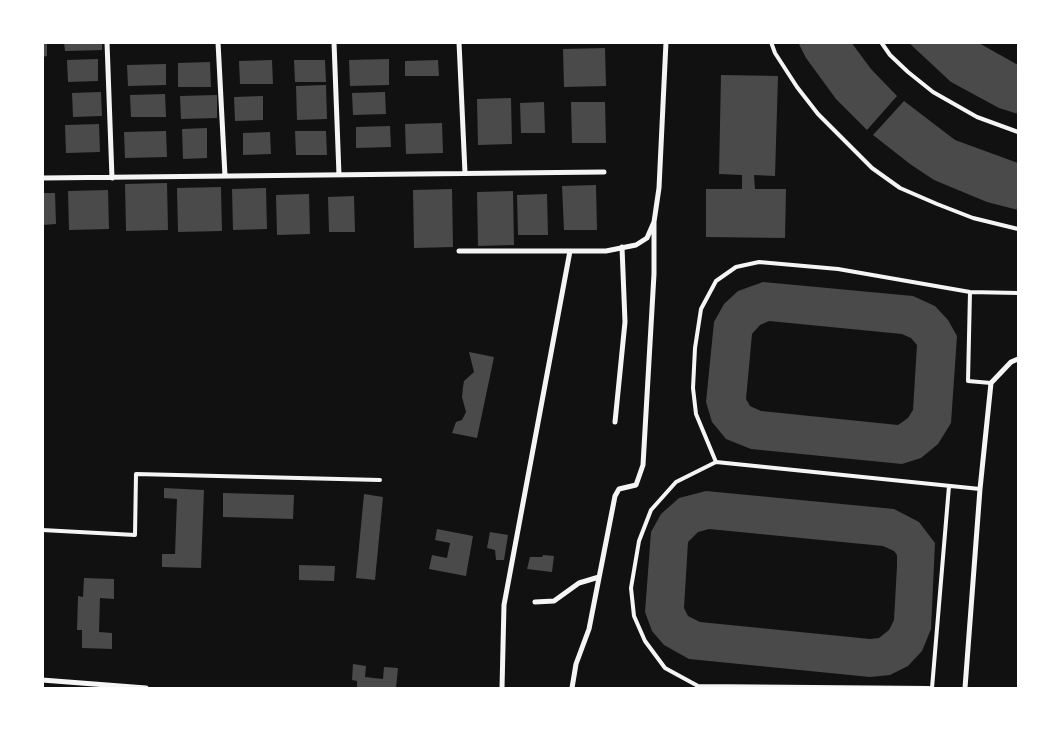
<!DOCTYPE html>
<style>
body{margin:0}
#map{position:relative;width:1061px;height:731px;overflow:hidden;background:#111;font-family:Inter,sans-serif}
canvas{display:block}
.frame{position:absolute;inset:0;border:44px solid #fff;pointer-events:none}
</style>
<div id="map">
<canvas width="1061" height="731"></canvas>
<div class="frame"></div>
</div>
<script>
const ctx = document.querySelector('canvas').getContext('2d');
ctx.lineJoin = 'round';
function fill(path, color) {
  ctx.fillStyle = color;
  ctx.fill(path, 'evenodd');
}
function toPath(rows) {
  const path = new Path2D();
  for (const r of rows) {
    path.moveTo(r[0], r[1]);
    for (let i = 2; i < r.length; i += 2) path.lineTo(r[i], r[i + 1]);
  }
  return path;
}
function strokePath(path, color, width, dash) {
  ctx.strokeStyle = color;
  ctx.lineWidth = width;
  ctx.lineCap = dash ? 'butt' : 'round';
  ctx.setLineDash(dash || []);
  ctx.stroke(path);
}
const building = toPath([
 [42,42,47,42,47,56,42,57],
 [64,42,102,42,102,50,65,51],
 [798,42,851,42,871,69,897,96,867,130,836,99,806,58],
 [908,42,977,42,1018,65,1018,114,999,108,951,82],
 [605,48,606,86,564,87,563,49],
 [98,59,98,81,68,82,67,60],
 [389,59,389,85,350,86,349,60],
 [272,60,273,84,240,84,239,61],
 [294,60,325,60,326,82,295,82],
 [438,60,439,76,405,76,405,61],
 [210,62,211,87,178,87,178,63],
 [166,64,166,85,128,86,127,65],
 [721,75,778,76,775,176,754,175,755,189,786,189,785,238,706,237,706,189,742,189,742,175,719,174],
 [326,85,327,119,297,120,296,86],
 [101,92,102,116,73,117,72,93],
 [385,92,386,114,353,115,352,93],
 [165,94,166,117,131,117,130,95],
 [217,95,217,118,181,119,180,96],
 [263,96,263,120,235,121,234,97],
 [511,98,512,144,478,145,477,99],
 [904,101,955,140,1018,163,1018,210,987,202,934,180,910,164,873,135],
 [544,102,545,133,521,133,520,103],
 [571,102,605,102,606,143,572,143],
 [442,123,443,153,406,154,405,124],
 [99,124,100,152,66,153,65,125],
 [390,126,391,147,356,148,356,127],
 [207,128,207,158,183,159,182,129],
 [166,131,167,157,125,158,124,132],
 [295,131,326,131,327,155,296,155],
 [270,132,271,154,243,155,243,133],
 [167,183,168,230,126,231,125,184],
 [596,185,597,230,564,230,562,186],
 [221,187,222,231,178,232,177,188],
 [266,188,267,229,233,230,232,189],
 [452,189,453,247,414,248,413,190],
 [108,190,109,229,69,230,68,191],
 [513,191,514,245,478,246,477,192],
 [42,193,55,193,56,224,42,225],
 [309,194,310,234,277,235,276,195],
 [547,194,548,235,518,235,517,195],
 [354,196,355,232,329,232,328,197],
 [763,282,913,296,935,306,948,320,957,336,951,423,938,444,921,458,902,464,751,449,726,439,712,422,706,402,714,322,724,304,738,291],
 [769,321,902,334,911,338,917,345,913,410,908,418,898,425,761,411,750,406,746,399,752,334,760,325],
 [469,352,494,357,477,438,452,433,456,422,462,420,466,412,462,397,463,387,464,381,474,372],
 [164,488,204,490,201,568,162,567,162,554,175,554,177,499,164,498],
 [706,491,894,509,919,522,935,543,931,629,922,651,908,666,890,675,870,677,689,659,664,645,652,631,645,612,651,532,661,514,679,498],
 [709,529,883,546,894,551,897,555,897,566,894,620,889,630,879,638,870,639,700,622,688,616,684,608,688,542,698,532],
 [223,493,294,495,293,519,223,517],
 [364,494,383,497,375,580,356,578],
 [437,529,473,536,466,576,429,569,432,555,447,558,450,543,435,540],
 [490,532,508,535,504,560,496,560,495,550,487,548],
 [543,555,554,556,552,572,527,569,530,557,542,557],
 [299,565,335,566,334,581,299,580],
 [84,578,114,579,114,599,100,598,99,632,112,633,112,649,82,648,82,630,77,630,78,596,83,597],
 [353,664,366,666,365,677,383,679,384,667,398,668,396,688,357,688,357,681,352,680]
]);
const service = toPath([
 [771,42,775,53,797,87,818,114,872,168,900,188,937,204,973,218,1018,229],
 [881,42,890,55,908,72,933,92,977,117,1018,132],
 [970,292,968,381,991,383],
 [716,462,696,414,693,388,695,348,701,309,716,281,736,267,759,262,838,269,970,292,1018,293],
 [42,530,135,535,136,474,380,480],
 [929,688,698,686,665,668,645,641,634,616,631,588,639,541,651,510,676,482,716,462,980,489],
 [932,688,949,486]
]);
const minor = toPath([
 [107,42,112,178],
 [218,42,225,176],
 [334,42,339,175],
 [459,42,465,173],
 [42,178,604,172],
 [459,251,606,251,636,245,647,238,654,222,659,188,666,42],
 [615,422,625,322,622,247],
 [535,602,554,601,579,583,599,577],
 [42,680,146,688],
 [502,688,504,605,570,251],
 [572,688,576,664,589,629,615,496,619,489,636,485,643,465,654,274,654,222],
 [965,688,980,489,991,383,1011,362,1018,359]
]);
fill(building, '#4a4a4a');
strokePath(service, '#f5f5f5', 4);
strokePath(minor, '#f5f5f5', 5);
</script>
